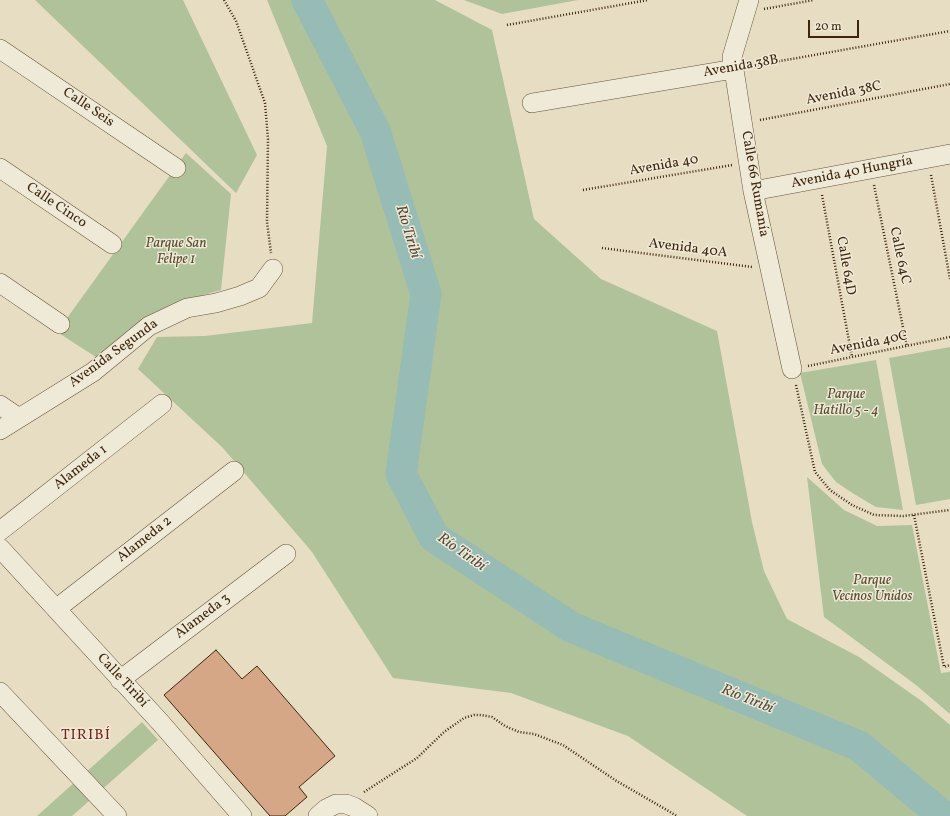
<!DOCTYPE html>
<meta charset="utf-8">
<style>
body{margin:0}
#map{position:relative;width:950px;height:816px;overflow:hidden;background:#e7ddc3;font-family:Vollkorn,serif}
canvas{display:block}
.scale{position:absolute;left:808px;top:20px;width:51px;height:18px;box-sizing:border-box;border:2px solid #3d250b;border-top:0;padding-left:5px;font-size:12px;line-height:14px;white-space:nowrap;color:#3d250b;-webkit-text-stroke:3px #efe9d8;paint-order:stroke}
</style>
<div id="map">
<canvas width="950" height="816"></canvas>
<div class="scale">20 m</div>
</div>
<script>
const ctx = document.querySelector('canvas').getContext('2d');
ctx.lineJoin = 'round';
function fill(path, color) {
  ctx.fillStyle = color;
  ctx.fill(path, 'evenodd');
}
function toPath(rows) {
  const path = new Path2D();
  for (const r of rows) {
    path.moveTo(r[0], r[1]);
    for (let i = 2; i < r.length; i += 2) path.lineTo(r[i], r[i + 1]);
  }
  return path;
}
function strokePath(path, color, width, dash) {
  ctx.strokeStyle = color;
  ctx.lineWidth = width;
  ctx.lineCap = dash ? 'butt' : 'round';
  ctx.setLineDash(dash || []);
  ctx.stroke(path);
}
function drawText(font, color, halo, rows, align = 'center') {
  ctx.font = font + ' Vollkorn,serif';
  ctx.lineWidth = 3;
  ctx.setLineDash([]);
  ctx.textBaseline = 'middle';
  ctx.strokeStyle = halo;
  ctx.fillStyle = color;
  for (const [text, x, y, turn = 0] of rows) {
    ctx.save();
    ctx.translate(x, y);
    ctx.rotate((+turn || 0) * Math.PI / 180);
    ctx.textAlign = isNaN(turn) ? turn : align;
    if (halo) ctx.strokeText(text, 0, 0);
    ctx.fillText(text, 0, 0);
    ctx.restore();
  }
}
const green = toPath([
 [35,0,183,0,257,155,236,193],
 [267,0,435,0,492,30,534,219,601,279,717,331,752,522,764,571,773,590,787,619,859,657,923,702,950,725,950,816,747,816,628,736,511,693,393,678,312,552,223,448,138,369,157,337,205,336,312,323,327,146],
 [464,0,578,0,502,14],
 [186,153,231,194,221,290,173,304,135,325,96,357,57,332],
 [950,347,950,499,916,505,889,358],
 [876,360,903,510,876,507,854,494,836,482,822,464,800,373],
 [807,477,844,510,877,526,912,525,941,673,950,672,950,714,916,685,824,617],
 [142,722,158,740,72,816,37,816]
]);
const river = toPath([
 [307,0,375,131,426,294,401,474,434,537,571,627,859,746,943,816]
]);
const building = toPath([
 [216,650,242,679,257,666,335,756,299,787,307,797,285,816,270,816,164,695,216,650]
]);
const path = toPath([
 [224,0,236,21,265,103,268,139,267,222,271,253],
 [764,9,814,0],
 [507,25,648,0],
 [752,66,950,31],
 [760,120,950,84],
 [931,175,950,279],
 [874,185,907,347],
 [583,190,732,165],
 [822,195,852,357],
 [602,248,752,267],
 [808,366,950,337],
 [796,385,815,472,830,490,852,505,874,515,903,516,950,510],
 [914,515,944,667,950,665],
 [364,792,417,758,444,732,464,718,474,715,481,715,492,717,505,726,519,732,534,734,563,745,615,780,677,816]
]);
const minor = toPath([
 [749,0,732,57,753,191,792,369],
 [0,49,176,168],
 [532,103,734,69],
 [0,168,112,244],
 [753,191,950,154],
 [0,283,60,324],
 [0,405,19,418],
 [0,430,93,372,149,326,187,308,216,303,240,296,259,288,273,269],
 [0,531,162,404],
 [0,548,160,722,242,816],
 [56,609,234,471],
 [120,680,286,554],
 [0,692,117,816],
 [318,816,326,809,336,804,346,804,354,807,368,816]
]);
const streetNames = [
 ["Avenida 38B",741,67,-10],
 ["Avenida 38C",844,94,-11],
 ["Calle Seis",88,108,34],
 ["Avenida 40",664,166,-10],
 ["Avenida 40 Hungría",852,173,-11],
 ["Calle 66 Rumanía",754,184,80],
 ["Calle Cinco",56,206,34],
 ["Avenida 40A",688,249,7],
 ["Calle 64C",899,256,78],
 ["Calle 64D",845,266,80],
 ["Avenida 40C",869,344,-11],
 ["Avenida Segunda",114,354,-36],
 ["Alameda 1",81,468,-38],
 ["Alameda 2",145,540,-38],
 ["Alameda 3",203,617,-37],
 ["Calle Tiribí",122,681,47]
];
const parkNames = [
 ["Parque San",176,244],
 ["Felipe 1",176,260],
 ["Parque",846,395],
 ["Hatillo 5 - 4",846,411],
 ["Parque",872,581],
 ["Vecinos Unidos",872,597]
];
const waterNames = [
 ["Río Tiribí",407,232,73],
 ["Río Tiribí",461,553,35],
 ["Río Tiribí",747,700,22]
];
const neighbourhoodNames = [
 ["TIRIBÍ",86,736]
];
fill(green, '#afc299');
strokePath(river, '#97bbb5', 31);
fill(building, '#d5a786');
strokePath(building, '#3d250b', 1);
strokePath(minor, '#685339', 20);
strokePath(path, '#3d250b', 2.5, [1, 2]);
strokePath(minor, '#efe9d8', 19);
drawText('14px', '#3d250b', '#efe9d8', streetNames);
drawText('italic 14px', '#5a4c2e', '#efe9d8', parkNames);
drawText('italic 15px', '#544a36', '#efe9d8', waterNames);
ctx.letterSpacing = '1px';
drawText('15px', '#7a1f14', '#efe9d8', neighbourhoodNames);
ctx.letterSpacing = '0px';
</script>
